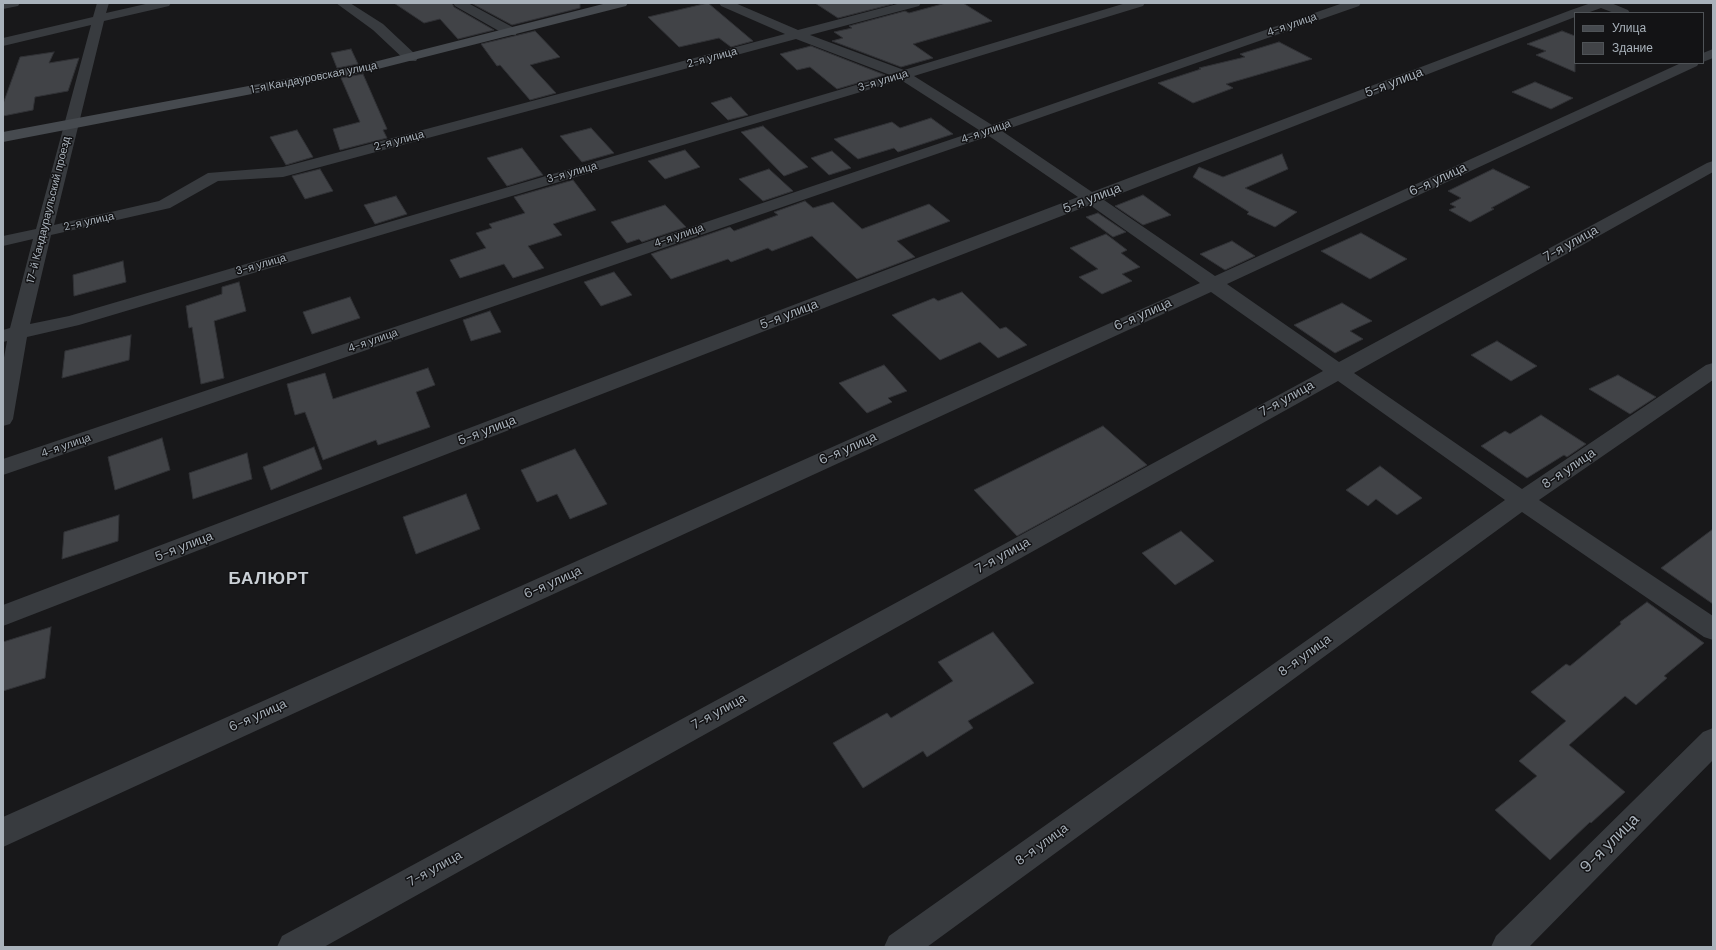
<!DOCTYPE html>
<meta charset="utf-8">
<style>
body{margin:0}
#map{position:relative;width:1716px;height:950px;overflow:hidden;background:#18181a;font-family:"DM Sans",sans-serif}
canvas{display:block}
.frame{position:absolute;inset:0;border:4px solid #a9b2bb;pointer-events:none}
.legend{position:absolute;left:1574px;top:12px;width:130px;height:52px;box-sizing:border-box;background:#131315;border:1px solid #4f5357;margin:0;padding:5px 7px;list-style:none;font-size:12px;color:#a9b2bb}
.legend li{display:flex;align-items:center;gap:8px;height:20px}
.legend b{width:20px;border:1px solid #4f5357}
</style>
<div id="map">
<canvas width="1716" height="950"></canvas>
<div class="frame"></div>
<ul class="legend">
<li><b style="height:5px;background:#464a4f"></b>Улица</li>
<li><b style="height:11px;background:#414347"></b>Здание</li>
</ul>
</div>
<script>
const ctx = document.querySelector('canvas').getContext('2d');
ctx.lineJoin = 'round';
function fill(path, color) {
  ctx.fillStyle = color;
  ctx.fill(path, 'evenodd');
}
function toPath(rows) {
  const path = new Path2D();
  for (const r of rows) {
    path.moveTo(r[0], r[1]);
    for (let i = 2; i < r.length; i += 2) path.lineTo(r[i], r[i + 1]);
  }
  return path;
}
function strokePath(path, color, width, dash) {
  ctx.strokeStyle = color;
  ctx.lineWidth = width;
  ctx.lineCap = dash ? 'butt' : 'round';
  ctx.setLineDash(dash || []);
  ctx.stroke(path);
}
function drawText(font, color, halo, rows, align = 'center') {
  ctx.font = font + ' "DM Sans",sans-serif';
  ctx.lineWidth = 3;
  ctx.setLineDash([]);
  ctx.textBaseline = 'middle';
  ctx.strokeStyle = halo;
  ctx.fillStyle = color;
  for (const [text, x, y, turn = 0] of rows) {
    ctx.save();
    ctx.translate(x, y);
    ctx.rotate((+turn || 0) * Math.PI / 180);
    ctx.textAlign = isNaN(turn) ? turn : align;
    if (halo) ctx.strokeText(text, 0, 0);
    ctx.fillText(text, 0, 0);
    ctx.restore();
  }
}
const building = toPath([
 [394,3,452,3,454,7,494,30,458,39,440,19,424,23,394,3],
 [471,3,580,3,580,8,512,25,471,3],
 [708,3,753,41,731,47,719,38,679,47,648,17,708,3],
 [815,3,892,3,893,4,838,18,815,3],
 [946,3,963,3,992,21,913,44,933,58,901,67,832,41,843,38,834,32,852,28,849,26,905,11,909,13,946,3],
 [535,31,560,57,530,65,556,93,530,100,500,65,497,66,481,44,535,31],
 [1562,31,1575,36,1575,72,1536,55,1546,51,1527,44,1562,31],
 [1279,42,1312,59,1226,84,1233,88,1193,103,1158,83,1201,69,1199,68,1245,57,1240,54,1279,42],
 [811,46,885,75,837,89,810,67,797,70,780,54,811,46],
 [351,49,358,64,337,68,331,53,351,49],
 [54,52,49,63,79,58,68,91,35,97,33,110,3,116,3,104,20,57,54,52],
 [363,74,387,129,383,130,387,138,340,150,333,129,360,122,341,78,363,74],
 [1535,82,1573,98,1551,109,1512,92,1535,82],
 [731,97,748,115,728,120,711,103,731,97],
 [931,118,953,134,898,152,894,148,858,159,834,139,892,122,900,128,931,118],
 [763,126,808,167,784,176,741,132,763,126],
 [591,128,614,153,582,162,560,136,591,128],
 [297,130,313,157,286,165,270,137,297,130],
 [522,148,543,175,507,186,487,158,522,148],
 [685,150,700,167,665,179,648,161,685,150],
 [832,151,851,168,829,175,811,158,832,151],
 [1282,154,1288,169,1245,188,1297,212,1275,227,1247,214,1249,212,1193,177,1199,167,1223,177,1282,154],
 [320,169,333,191,305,199,292,176,320,169],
 [769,169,793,191,763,201,739,179,769,169],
 [1493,169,1530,187,1491,208,1494,209,1470,222,1449,210,1456,207,1450,204,1461,198,1448,191,1493,169],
 [573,180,596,210,553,224,562,235,528,246,544,268,513,278,504,264,460,278,450,260,486,248,476,233,492,228,489,224,525,213,514,197,573,180],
 [1143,195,1171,215,1143,225,1115,206,1143,195],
 [396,196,407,214,375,224,364,205,396,196],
 [805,201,813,208,833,202,862,229,929,204,950,221,897,241,915,257,857,279,812,236,772,251,768,248,731,262,728,259,671,279,651,254,730,227,734,231,778,215,774,212,805,201],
 [665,205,686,227,642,242,639,239,627,243,611,222,665,205],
 [1098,213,1126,232,1113,237,1086,217,1098,213],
 [1361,233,1407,259,1370,279,1321,251,1361,233],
 [1106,234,1127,250,1121,253,1140,267,1122,274,1132,281,1102,294,1079,277,1098,269,1070,248,1106,234],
 [1232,241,1255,256,1225,270,1200,254,1232,241],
 [123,261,126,282,74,296,73,275,123,261],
 [614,272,632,295,601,306,584,282,614,272],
 [239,282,246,311,214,321,224,378,201,384,192,327,189,328,186,306,222,294,222,287,239,282],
 [962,292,1000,329,1006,327,1027,345,998,358,980,342,940,360,892,315,934,298,938,301,962,292],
 [350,297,360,318,312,334,303,312,350,297],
 [1342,303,1372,321,1350,331,1363,339,1335,353,1294,325,1342,303],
 [490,311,501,332,471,341,463,320,490,311],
 [131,335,129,360,62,378,65,351,131,335],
 [1497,341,1537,366,1511,381,1471,355,1497,341],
 [884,365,907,391,888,398,892,402,867,413,839,383,884,365],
 [428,368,435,385,416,392,430,427,378,445,376,440,323,460,305,412,295,415,287,384,325,373,333,399,428,368],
 [1618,375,1656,397,1630,414,1589,389,1618,375],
 [1541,415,1586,444,1567,457,1564,455,1527,478,1481,446,1505,431,1510,434,1541,415],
 [1103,426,1147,465,1017,536,974,490,1103,426],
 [162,438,170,470,115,490,108,457,162,438],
 [314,447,322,469,271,490,263,467,314,447],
 [575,449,607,504,570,519,557,494,537,502,521,470,575,449],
 [247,453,252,479,193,499,189,473,247,453],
 [1380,466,1422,498,1397,515,1376,499,1368,506,1346,490,1380,466],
 [466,494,480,529,416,554,403,517,466,494],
 [119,515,118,541,62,559,64,532,119,515],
 [1713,529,1713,604,1661,568,1713,529],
 [1181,531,1214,561,1175,585,1142,553,1181,531],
 [1647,602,1704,643,1664,676,1667,678,1636,705,1625,696,1569,745,1625,792,1591,823,1590,822,1550,860,1495,810,1537,776,1519,761,1566,721,1531,692,1566,664,1570,666,1621,624,1620,622,1647,602],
 [51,627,45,678,3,691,3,642,51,627],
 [993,632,1034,683,968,721,973,728,927,757,923,751,863,788,833,743,887,713,891,718,953,681,938,662,993,632]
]);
const street = toPath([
 [3,3,20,3,18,6,3,9,3,3],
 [97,3,109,3,106,13,150,3,171,3,169,6,104,21,54,225,159,201,208,173,283,167,785,34,721,6,719,3,735,3,798,30,901,3,921,3,919,6,810,35,904,70,1126,3,1145,3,1143,6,914,76,992,125,1343,3,1361,3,1359,6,1002,131,1092,192,1571,10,1591,3,1611,3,1628,10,1630,13,1614,13,1601,8,1587,13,1575,13,1575,17,1104,200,1215,276,1681,63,1699,63,1697,66,1227,284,1339,362,1707,163,1713,161,1713,172,1354,373,1522,489,1706,365,1713,363,1713,380,1539,500,1713,616,1713,640,1704,637,1522,512,927,947,884,947,889,936,1505,500,1338,381,324,947,277,947,282,936,1323,371,1211,292,3,847,3,817,1200,283,1090,205,3,626,3,605,1078,197,989,136,3,475,3,459,979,130,901,80,79,325,27,337,13,419,10,424,3,426,3,363,7,341,3,342,3,330,10,328,33,239,3,246,3,236,36,229,91,25,3,46,3,38,93,17,97,3],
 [796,39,890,75,69,316,30,324,51,235,170,208,218,181,283,177,796,39],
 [336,3,350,3,383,24,416,55,418,58,416,61,406,61,373,30,336,3],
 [453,3,468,3,516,29,517,32,516,35,506,35,455,6,453,3],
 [1713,49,1713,58,1703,62,1703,53,1713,49],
 [1713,728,1713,760,1529,947,1491,947,1496,936,1703,732,1713,728]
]);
const secondary = toPath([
 [607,3,628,3,626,6,366,72,3,142,3,132,366,64,607,3]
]);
const farStreetnames = [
 ["4-я улица",1292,25,-19],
 ["2-я улица",712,58,-15],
 ["1-я Кандауровская улица",314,78,-11],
 ["3-я улица",883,81,-17],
 ["4-я улица",986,132,-19],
 ["2-я улица",399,141,-15],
 ["3-я улица",572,173,-16],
 ["17-й Кандаураульский проезд",49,210,-76],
 ["2-я улица",89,222,-13],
 ["4-я улица",679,236,-19],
 ["3-я улица",261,265,-16],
 ["4-я улица",373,341,-19],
 ["4-я улица",66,446,-19]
];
const streetNames = [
 ["5-я улица",1394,83,-21],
 ["6-я улица",1438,180,-25],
 ["5-я улица",1092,199,-21],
 ["7-я улица",1571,244,-29],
 ["5-я улица",789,315,-21],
 ["6-я улица",1143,315,-24],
 ["7-я улица",1287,399,-29],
 ["5-я улица",487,431,-21],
 ["6-я улица",848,449,-24],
 ["8-я улица",1569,469,-34],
 ["5-я улица",184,547,-21],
 ["7-я улица",1003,556,-29],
 ["6-я улица",553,583,-24],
 ["8-я улица",1305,656,-36],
 ["7-я улица",719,712,-29],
 ["6-я улица",258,716,-24],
 ["8-я улица",1042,845,-36],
 ["7-я улица",435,869,-29]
];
const nearStreetnames = [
 ["9-я улица",1610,844,-45]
];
const districtNames = [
 ["БАЛЮРТ",269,580]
];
fill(building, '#414347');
strokePath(building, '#313236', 1);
fill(street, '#383b3f');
fill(secondary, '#464a4f');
drawText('11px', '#a9b2bb', '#131315', farStreetnames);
drawText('13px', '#a9b2bb', '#131315', streetNames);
drawText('16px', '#a9b2bb', '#131315', nearStreetnames);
ctx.letterSpacing = '1px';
drawText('bold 17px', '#cad0d6', '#131315', districtNames);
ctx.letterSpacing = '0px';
</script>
